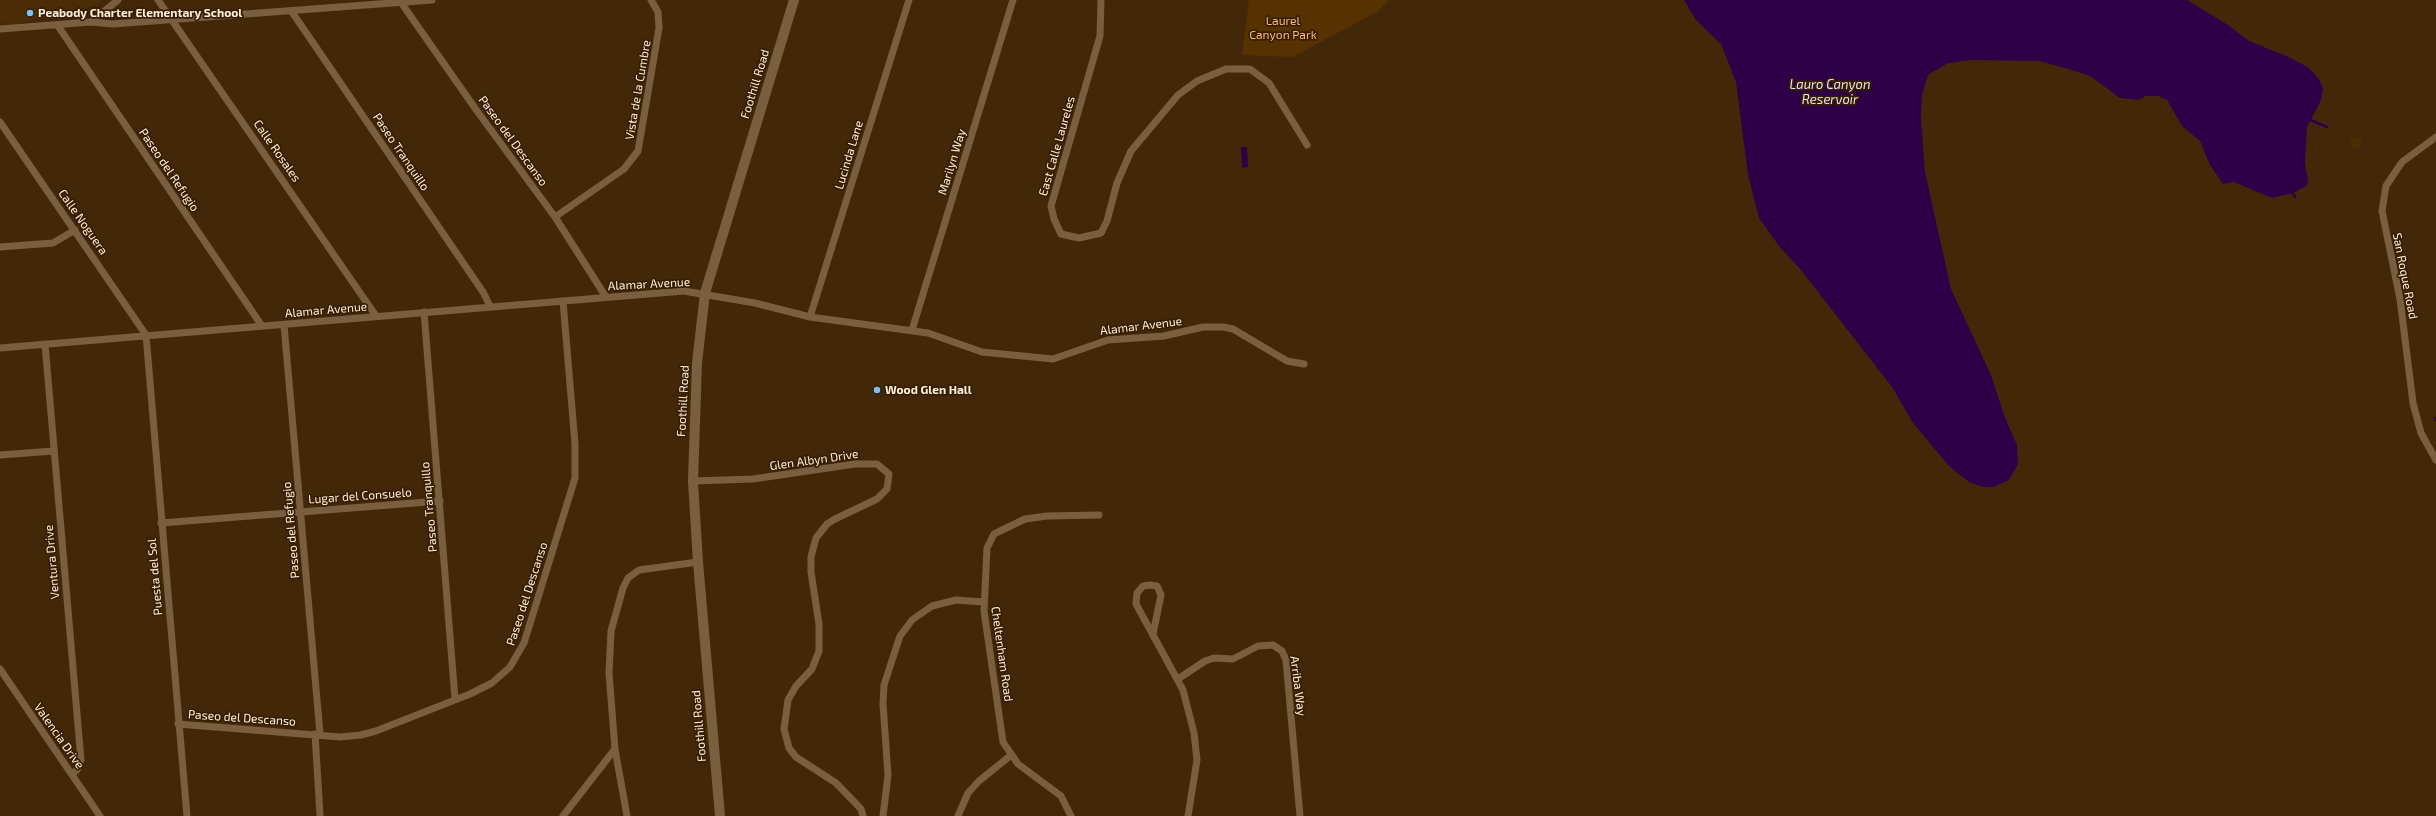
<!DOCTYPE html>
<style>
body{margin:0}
canvas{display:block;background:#422809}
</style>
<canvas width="2436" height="816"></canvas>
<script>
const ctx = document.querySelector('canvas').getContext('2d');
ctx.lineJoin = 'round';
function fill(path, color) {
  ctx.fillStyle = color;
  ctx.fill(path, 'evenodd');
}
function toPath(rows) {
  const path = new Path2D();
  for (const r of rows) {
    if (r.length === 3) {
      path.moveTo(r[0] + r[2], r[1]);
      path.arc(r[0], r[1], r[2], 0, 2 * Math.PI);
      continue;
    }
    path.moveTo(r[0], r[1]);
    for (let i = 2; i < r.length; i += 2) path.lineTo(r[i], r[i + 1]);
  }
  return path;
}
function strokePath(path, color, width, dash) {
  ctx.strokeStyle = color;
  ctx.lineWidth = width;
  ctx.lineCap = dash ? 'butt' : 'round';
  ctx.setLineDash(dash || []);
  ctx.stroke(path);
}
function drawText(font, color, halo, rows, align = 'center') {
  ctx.font = font + ' "Exo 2",sans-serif';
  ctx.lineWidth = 3.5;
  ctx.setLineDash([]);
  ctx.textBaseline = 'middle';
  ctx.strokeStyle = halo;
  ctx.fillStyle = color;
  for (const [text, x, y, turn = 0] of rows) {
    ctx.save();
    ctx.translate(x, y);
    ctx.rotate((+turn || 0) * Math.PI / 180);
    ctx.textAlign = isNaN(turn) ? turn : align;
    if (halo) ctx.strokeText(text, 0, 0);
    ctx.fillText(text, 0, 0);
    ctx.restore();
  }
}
const built = toPath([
 [0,0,103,0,99,4,16,24,0,23],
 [2356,143,6]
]);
const green = toPath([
 [1249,0,1389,0,1377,12,1292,57,1242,55]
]);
const water = toPath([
 [1684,0,2187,0,2228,25,2249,41,2291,58,2309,68,2319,79,2323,88,2321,100,2307,127,2305,163,2308,182,2306,186,2293,193,2272,198,2234,182,2223,184,2210,165,2200,141,2182,126,2167,100,2158,96,2146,96,2138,100,2120,98,2090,76,2065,68,2039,61,1972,60,1948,63,1928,75,1922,95,1921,119,1925,172,1951,289,1991,375,2004,415,2017,445,2018,464,2009,480,1993,487,1983,487,1969,482,1950,467,1933,447,1913,423,1892,387,1801,270,1779,246,1759,218,1748,175,1736,82,1721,44,1696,20],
 [1241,147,1247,147,1248,167,1242,168]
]);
const stream = toPath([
 [2308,119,2327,127],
 [2292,192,2295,197],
 [2435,418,2436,420]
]);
const street = toPath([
 [158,0,376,316],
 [1101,0,1100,36,1051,206,1054,219,1061,234,1079,238,1101,233,1107,221,1117,183,1131,151,1178,95,1197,81,1226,69,1250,69,1269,83,1307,145],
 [400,1,477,111,555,217,606,297],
 [292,12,483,292,490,306],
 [91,22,118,0],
 [58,26,262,326],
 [0,29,91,22,113,24,432,0],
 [0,122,146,335,187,816],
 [2436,137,2402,162,2386,186,2382,211,2400,299,2413,403,2421,433,2436,460],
 [555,217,624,169,638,151,659,28,658,12,651,0],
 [0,247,53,243,75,230],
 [424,312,455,699],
 [810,317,909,0],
 [284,325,320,734],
 [912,330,1013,0],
 [45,344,81,760,77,770,72,774],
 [0,348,684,291,755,303,810,317,928,333,982,352,1053,359,1108,340,1164,336,1203,327,1223,327,1233,329,1287,361,1304,364],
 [0,455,54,451],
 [693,481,753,479,855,464,877,464,889,474,887,489,877,499,835,519,827,524,816,538,811,557,811,572,819,624,819,651,812,669,796,686,788,700,784,729,789,748,796,757,836,783,861,809,863,816],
 [161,523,440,501],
 [1153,634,1161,595,1157,586,1150,585,1143,586,1137,593,1136,604,1183,690,1194,733,1197,760,1188,816],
 [0,669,100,816],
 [1178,679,1205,661,1214,658,1233,659,1258,646,1273,645,1282,651,1286,660,1300,816],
 [178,724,340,737,361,735,376,731,470,694,492,683,510,667,524,643,575,478,575,444,563,301],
 [315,734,320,815],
 [563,816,615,749],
 [627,816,615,749,609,673,611,631,623,588,628,578,639,570,698,562],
 [883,816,888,775,883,704,884,685,900,636,912,620,932,606,956,600,984,602],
 [958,816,968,793,979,781,1010,756],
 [1071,816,1061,796,1018,764,1003,742,984,611,987,548,994,534,1025,519,1047,516,1099,515]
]);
const secondary = toPath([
 [720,816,698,562,693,481,697,363,705,293,794,0]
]);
const markers = [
 [30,13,4,"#7dbef9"],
 [877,390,4,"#7dbef9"]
];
const poiNames = [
 ["Peabody Charter Elementary School",38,13],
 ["Wood Glen Hall",885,390]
];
const parkNames = [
 ["Laurel",1283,21],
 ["Canyon Park",1283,35]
];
const streetNames = [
 ["Foothill Road",755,84,-73],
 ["Vista de la Cumbre",638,90,-80],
 ["Paseo del Descanso",513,141,54],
 ["East Calle Laureles",1057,146,-74],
 ["Calle Rosales",277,151,55],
 ["Paseo Tranquillo",401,152,56],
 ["Lucinda Lane",849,155,-73],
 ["Marilyn Way",952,162,-73],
 ["Paseo del Refugio",169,170,56],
 ["Calle Noguera",83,222,55],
 ["San Roque Road",2405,276,79],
 ["Alamar Avenue",649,284,-3],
 ["Alamar Avenue",326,310,-5],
 ["Alamar Avenue",1141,326,-7],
 ["Foothill Road",683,401,-87],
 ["Glen Albyn Drive",814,460,-8],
 ["Lugar del Consuelo",360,496,-4],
 ["Paseo Tranquillo",429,507,-95],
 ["Paseo del Refugio",291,530,-95],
 ["Ventura Drive",52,562,-95],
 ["Puesta del Sol",155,577,-95],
 ["Paseo del Descanso",527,594,-72],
 ["Cheltenham Road",1002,654,82],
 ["Arriba Way",1298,686,83],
 ["Paseo del Descanso",242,718,4],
 ["Foothill Road",699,726,-95],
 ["Valencia Drive",59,736,55]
];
const waterNames = [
 ["Lauro Canyon",1830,85],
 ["Reservoir",1830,100]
];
fill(built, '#4b2d05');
fill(green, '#563200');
fill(water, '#2d0048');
strokePath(stream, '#2d0048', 2.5);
strokePath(street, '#7a5e40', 7);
strokePath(secondary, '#7a5e40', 10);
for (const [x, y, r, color] of markers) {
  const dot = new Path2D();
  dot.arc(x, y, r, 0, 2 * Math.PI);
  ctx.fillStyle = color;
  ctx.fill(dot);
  strokePath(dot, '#371e00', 1.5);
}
drawText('bold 12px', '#fed', '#371e00', poiNames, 'left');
drawText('12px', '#ffbb71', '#371e00', parkNames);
drawText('12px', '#fed', '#371e00', streetNames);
drawText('italic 13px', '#e9def3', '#371e00', waterNames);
</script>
